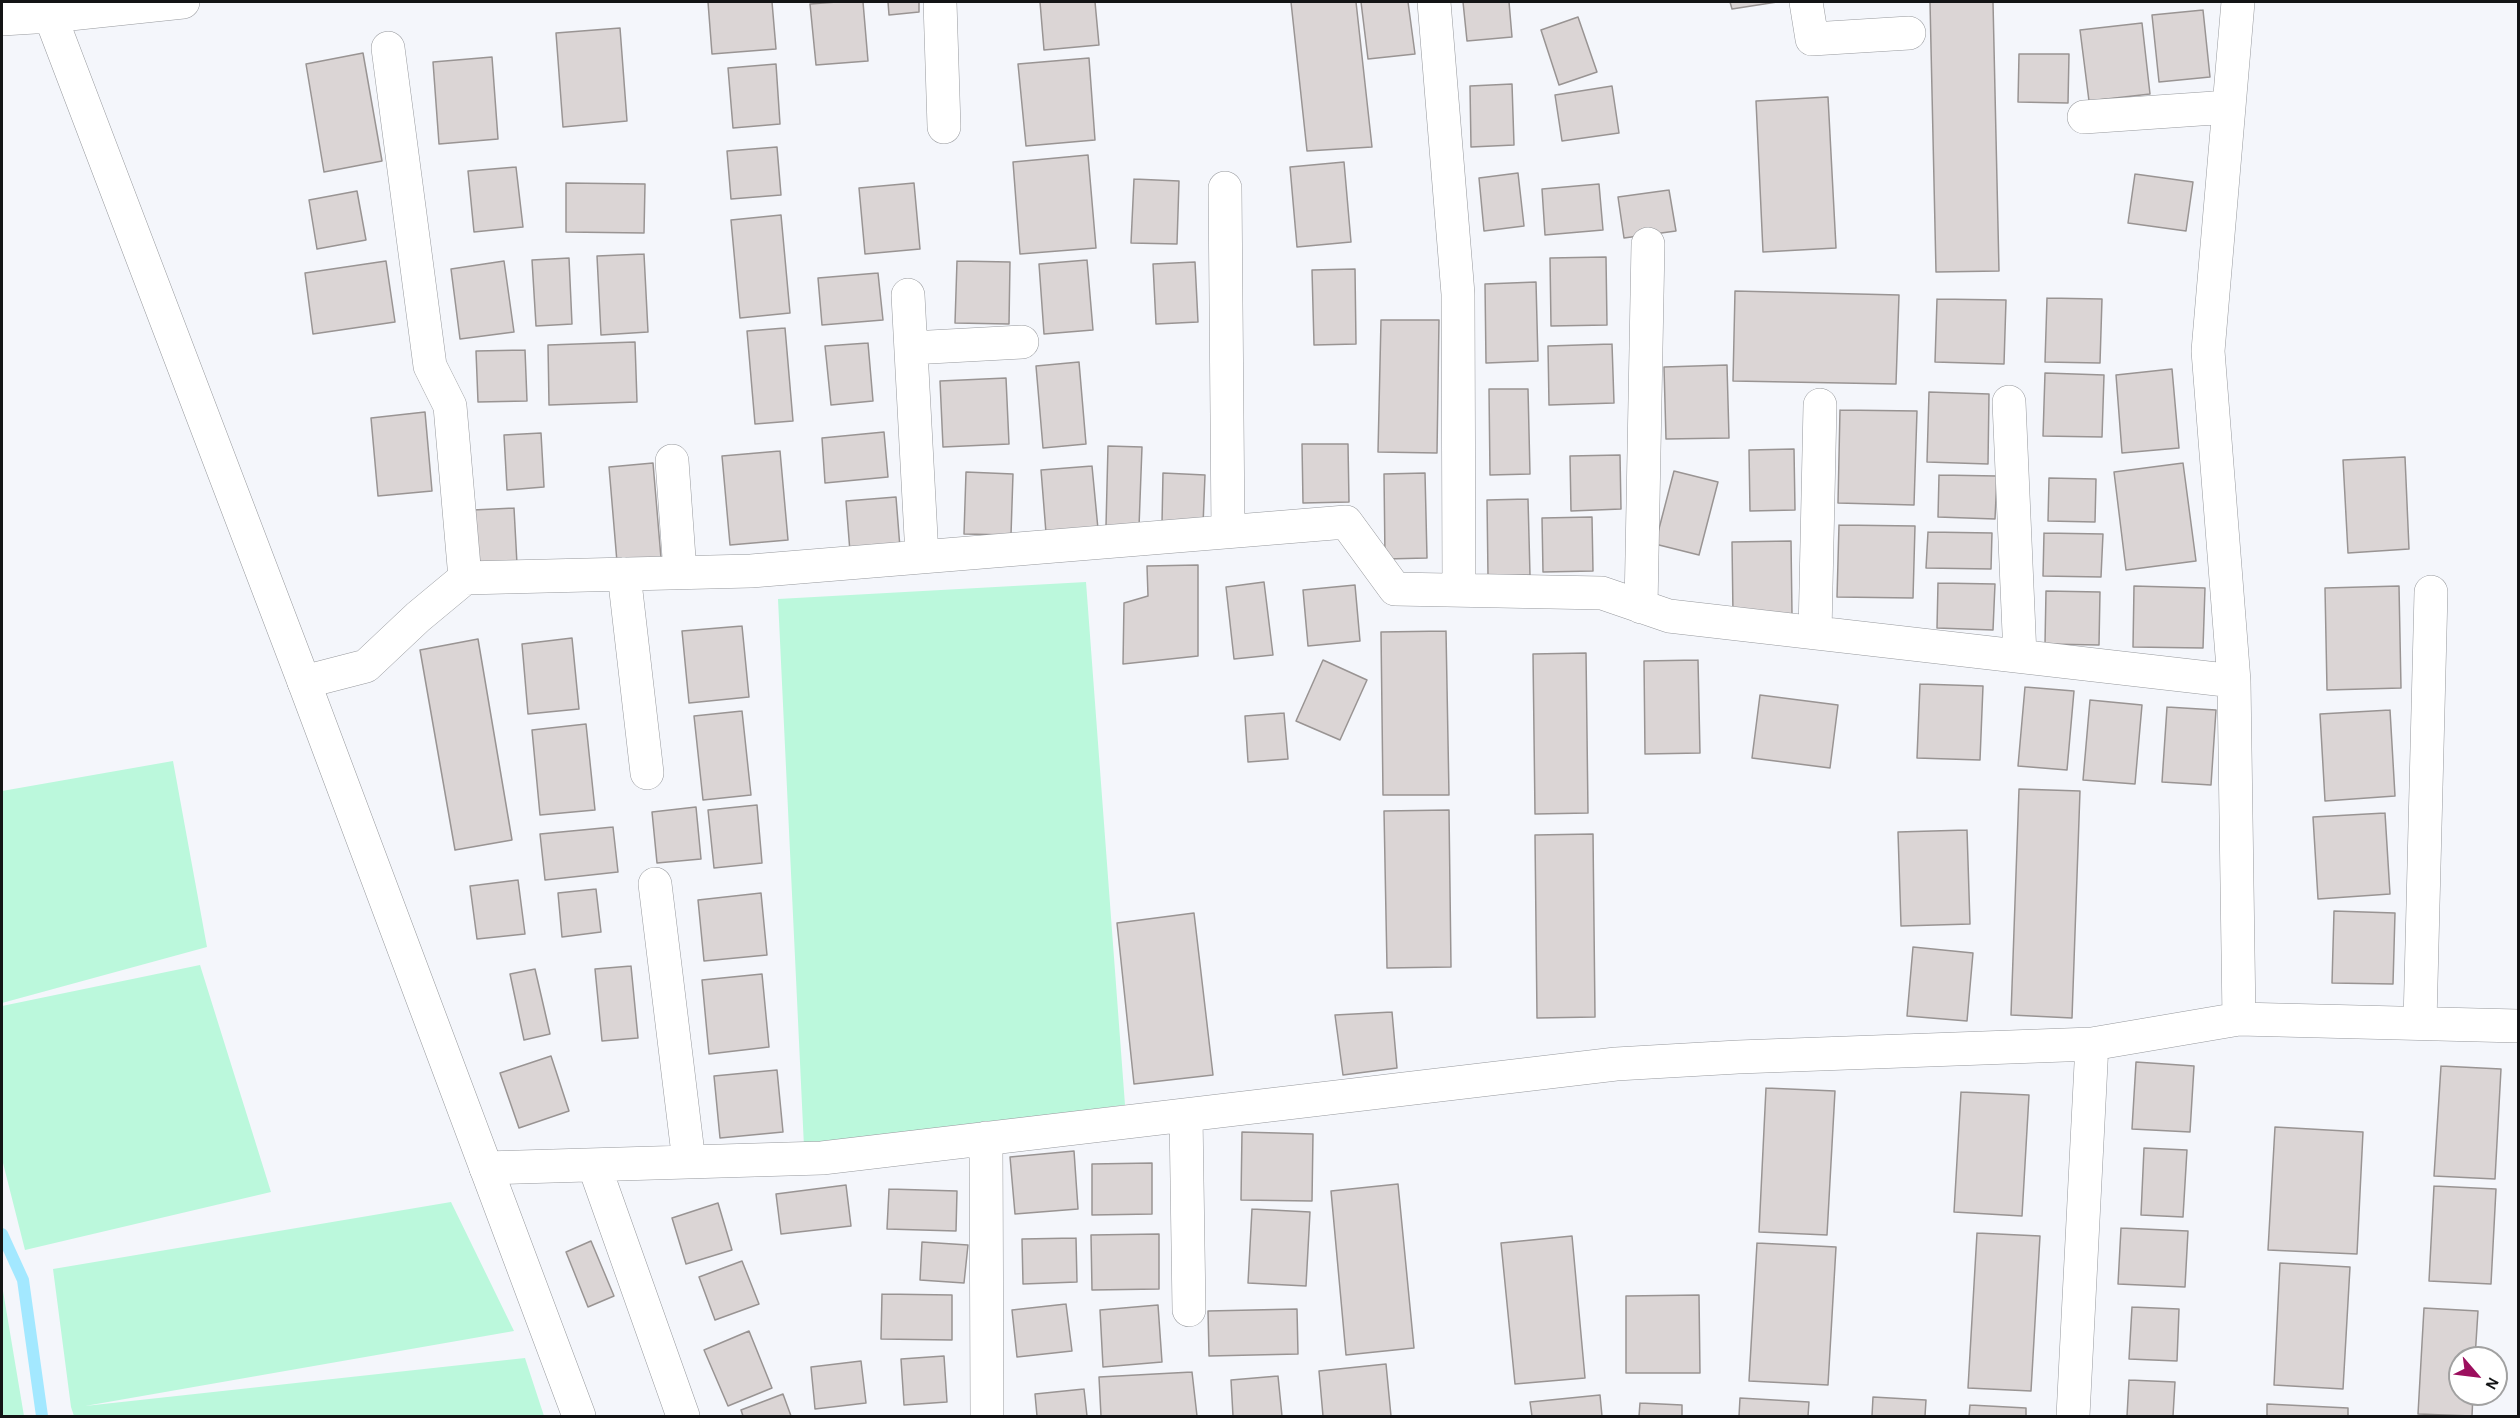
<!DOCTYPE html>
<style>
body{margin:0}
#map{position:relative;width:2520px;height:1418px;overflow:hidden;background:#f4f6fb;font-family:"Alegreya Sans",sans-serif}
canvas{display:block}
.frame{position:absolute;inset:0;border:3px solid #131415;pointer-events:none}
.north{position:absolute;left:2448px;top:1346px;width:60px;height:60px;box-sizing:border-box;background:#fff;border:2px solid #a1a1a1;border-radius:50%;rotate:118deg;font-size:16px;font-weight:700;line-height:24px;text-align:center;color:#131415}
.north::after{content:'';display:block;margin:auto;width:21px;height:27px;background:#9c0f5e;clip-path:polygon(50% 0,100% 100%,50% 72%,0 100%)}
</style>
<div id="map">
<canvas width="2520" height="1418"></canvas>
<div class="frame"></div>
<div class="north">N</div>
</div>
<script>
const ctx = document.querySelector('canvas').getContext('2d');
ctx.lineJoin = 'round';
function fill(path, color) {
  ctx.fillStyle = color;
  ctx.fill(path, 'evenodd');
}
function toPath(rows) {
  const path = new Path2D();
  for (const r of rows) {
    path.moveTo(r[0], r[1]);
    for (let i = 2; i < r.length; i += 2) path.lineTo(r[i], r[i + 1]);
  }
  return path;
}
function strokePath(path, color, width, dash) {
  ctx.strokeStyle = color;
  ctx.lineWidth = width;
  ctx.lineCap = dash ? 'butt' : 'round';
  ctx.setLineDash(dash || []);
  ctx.stroke(path);
}
const green = toPath([
 [1086,582,1125,1105,804,1147,778,599],
 [173,761,207,947,2,1003,2,791],
 [200,965,271,1192,25,1250,2,1159,2,1006],
 [451,1202,514,1331,85,1406,525,1358,544,1416,74,1416,71,1407,53,1269],
 [2,1285,24,1416,2,1416]
]);
const stream = toPath([
 [2,1234,23,1280,42,1416]
]);
const building = toPath([
 [708,2,772,2,776,49,712,54,708,2],
 [837,2,863,2,868,61,816,65,810,4,837,2],
 [888,2,919,2,919,12,889,15,888,2],
 [1040,2,1095,2,1099,45,1044,50,1040,2],
 [1291,2,1356,2,1372,147,1307,151,1291,2],
 [1361,2,1408,2,1415,54,1368,59,1361,2],
 [1463,2,1509,2,1512,37,1467,41,1463,2],
 [1730,2,1777,2,1732,9,1730,2],
 [1930,2,1993,2,1999,271,1936,272,1930,2],
 [2203,10,2210,77,2159,82,2152,15,2203,10],
 [1578,17,1597,72,1559,85,1541,30,1578,17],
 [2142,23,2150,94,2089,101,2080,30,2142,23],
 [620,28,627,121,563,127,556,33,620,28],
 [363,53,382,161,324,172,306,64,363,53],
 [2019,54,2069,54,2068,103,2018,102,2019,54],
 [492,57,498,139,439,144,433,62,492,57],
 [1089,58,1095,140,1026,146,1018,64,1089,58],
 [776,64,780,124,733,128,728,68,776,64],
 [1512,84,1514,145,1471,147,1470,86,1512,84],
 [1612,86,1619,133,1562,141,1555,95,1612,86],
 [1828,97,1836,248,1763,252,1756,101,1828,97],
 [777,147,781,195,731,199,727,151,777,147],
 [1088,155,1096,248,1020,254,1013,162,1088,155],
 [1344,162,1351,242,1297,247,1290,167,1344,162],
 [516,167,523,227,474,232,468,171,516,167],
 [1518,173,1524,226,1484,231,1479,178,1518,173],
 [2135,174,2193,182,2186,231,2128,223,2135,174],
 [1134,179,1179,181,1177,244,1131,243,1134,179],
 [566,183,645,184,644,233,566,232,566,183],
 [914,183,920,249,865,254,859,188,914,183],
 [1599,184,1603,230,1545,235,1542,189,1599,184],
 [1669,190,1676,231,1624,238,1618,197,1669,190],
 [357,191,366,240,317,249,309,200,357,191],
 [781,215,790,313,740,318,731,220,781,215],
 [644,254,648,332,601,335,597,256,644,254],
 [1606,257,1607,325,1551,326,1550,258,1606,257],
 [569,258,572,324,536,326,532,260,569,258],
 [1087,260,1093,330,1044,334,1039,264,1087,260],
 [386,261,395,322,313,334,305,273,386,261],
 [504,261,514,332,460,339,451,269,504,261],
 [957,261,1010,262,1009,324,955,323,957,261],
 [1195,262,1198,322,1156,324,1153,264,1195,262],
 [1355,269,1356,344,1314,345,1312,270,1355,269],
 [878,273,883,320,822,325,818,278,878,273],
 [1536,282,1538,361,1486,363,1485,284,1536,282],
 [1735,291,1899,295,1896,384,1733,381,1735,291],
 [2047,298,2102,299,2100,363,2045,362,2047,298],
 [1937,299,2006,300,2004,364,1935,362,1937,299],
 [1381,320,1439,320,1437,453,1378,452,1381,320],
 [785,328,793,421,755,424,747,331,785,328],
 [635,342,637,402,549,405,548,345,635,342],
 [868,343,873,401,831,405,825,346,868,343],
 [1612,344,1614,403,1549,405,1548,346,1612,344],
 [525,350,527,401,478,402,476,351,525,350],
 [1079,362,1086,444,1043,448,1036,366,1079,362],
 [1727,365,1729,438,1666,439,1664,367,1727,365],
 [2172,369,2179,448,2122,453,2116,375,2172,369],
 [2045,373,2104,375,2102,437,2043,436,2045,373],
 [1006,378,1009,444,943,447,940,381,1006,378],
 [1489,389,1528,389,1530,474,1490,475,1489,389],
 [1929,392,1989,394,1988,464,1927,462,1929,392],
 [1840,410,1917,411,1914,505,1838,503,1840,410],
 [425,412,432,491,378,496,371,418,425,412],
 [884,432,888,477,825,483,822,438,884,432],
 [541,433,544,487,507,490,504,435,541,433],
 [1302,444,1348,444,1349,502,1303,503,1302,444],
 [1108,446,1142,447,1139,527,1106,526,1108,446],
 [1794,449,1795,510,1750,511,1749,450,1794,449],
 [780,451,788,540,730,545,722,456,780,451],
 [1620,455,1621,509,1571,511,1570,456,1620,455],
 [2405,457,2409,549,2348,553,2343,460,2405,457],
 [653,463,661,558,617,562,609,467,653,463],
 [2183,463,2196,561,2126,570,2114,472,2183,463],
 [1092,466,1098,529,1046,533,1041,470,1092,466],
 [1674,471,1718,482,1699,555,1655,544,1674,471],
 [966,472,1013,474,1011,535,964,534,966,472],
 [1163,473,1205,475,1203,525,1162,523,1163,473],
 [1425,473,1427,558,1385,559,1384,474,1425,473],
 [1939,475,1997,476,1995,519,1938,517,1939,475],
 [2049,478,2096,479,2095,522,2048,521,2049,478],
 [896,497,900,548,850,552,846,501,896,497],
 [1528,499,1530,575,1488,576,1487,500,1528,499],
 [514,508,517,564,475,566,473,510,514,508],
 [1592,517,1593,571,1543,572,1542,518,1592,517],
 [1839,525,1915,526,1913,598,1837,597,1839,525],
 [1928,532,1992,533,1991,569,1926,568,1928,532],
 [2044,533,2103,534,2101,577,2043,576,2044,533],
 [1791,541,1792,614,1733,615,1732,542,1791,541],
 [1198,565,1198,656,1123,664,1124,603,1148,596,1147,566,1198,565],
 [1264,582,1273,655,1234,659,1226,587,1264,582],
 [1938,583,1995,584,1993,630,1937,628,1938,583],
 [1355,585,1360,641,1308,646,1303,590,1355,585],
 [2134,586,2205,588,2203,648,2133,647,2134,586],
 [2399,586,2401,688,2327,690,2325,588,2399,586],
 [2046,591,2100,592,2099,645,2045,644,2046,591],
 [742,626,749,697,689,703,682,631,742,626],
 [1446,631,1449,795,1383,795,1381,632,1446,631],
 [572,638,579,709,528,714,522,644,572,638],
 [478,639,512,840,455,850,420,650,478,639],
 [1586,653,1588,813,1535,814,1533,654,1586,653],
 [1323,660,1367,680,1340,740,1296,721,1323,660],
 [1698,660,1700,753,1645,754,1644,661,1698,660],
 [1920,684,1983,686,1980,760,1917,758,1920,684],
 [2025,687,2074,691,2067,770,2018,766,2025,687],
 [1760,695,1838,705,1830,768,1752,758,1760,695],
 [2090,700,2142,705,2135,784,2083,780,2090,700],
 [2167,707,2216,710,2211,785,2162,782,2167,707],
 [2390,710,2395,796,2325,801,2320,714,2390,710],
 [742,711,751,795,703,800,694,716,742,711],
 [1284,713,1288,759,1248,762,1245,716,1284,713],
 [586,724,595,810,540,815,532,730,586,724],
 [2019,789,2080,791,2072,1018,2011,1015,2019,789],
 [757,805,762,863,714,868,708,810,757,805],
 [696,807,701,859,657,863,652,812,696,807],
 [1449,810,1451,967,1387,968,1384,811,1449,810],
 [2385,813,2390,894,2318,899,2313,817,2385,813],
 [613,827,618,872,545,880,540,834,613,827],
 [1967,830,1970,924,1901,926,1898,832,1967,830],
 [1593,834,1595,1017,1537,1018,1535,835,1593,834],
 [518,880,525,934,477,939,470,886,518,880],
 [596,889,601,932,562,937,558,893,596,889],
 [761,893,767,955,704,961,698,900,761,893],
 [2334,911,2395,913,2393,984,2332,983,2334,911],
 [1194,913,1213,1075,1134,1084,1117,923,1194,913],
 [1913,947,1973,953,1967,1021,1907,1016,1913,947],
 [631,966,638,1038,602,1041,595,969,631,966],
 [535,969,550,1034,524,1040,510,974,535,969],
 [762,974,769,1047,709,1054,702,980,762,974],
 [1392,1012,1397,1068,1343,1075,1335,1015,1392,1012],
 [551,1056,569,1111,519,1128,500,1073,551,1056],
 [2136,1062,2194,1066,2190,1132,2132,1129,2136,1062],
 [2441,1066,2501,1069,2495,1179,2434,1176,2441,1066],
 [777,1070,783,1132,720,1138,714,1076,777,1070],
 [1766,1088,1835,1091,1827,1235,1759,1232,1766,1088],
 [1961,1092,2029,1095,2022,1216,1954,1212,1961,1092],
 [2275,1127,2363,1132,2357,1254,2268,1250,2275,1127],
 [1242,1132,1313,1134,1312,1201,1241,1200,1242,1132],
 [2144,1148,2187,1150,2183,1217,2141,1215,2144,1148],
 [1074,1151,1078,1209,1015,1214,1010,1157,1074,1151],
 [1152,1163,1152,1214,1092,1215,1092,1164,1152,1163],
 [1398,1184,1414,1348,1346,1355,1331,1191,1398,1184],
 [846,1185,851,1226,781,1234,776,1194,846,1185],
 [2434,1186,2496,1189,2491,1284,2429,1281,2434,1186],
 [889,1189,957,1191,956,1231,887,1229,889,1189],
 [718,1203,732,1250,686,1264,672,1218,718,1203],
 [1252,1209,1310,1212,1306,1286,1248,1283,1252,1209],
 [2121,1228,2188,1231,2185,1287,2118,1284,2121,1228],
 [1977,1233,2040,1236,2031,1391,1968,1388,1977,1233],
 [1159,1234,1159,1289,1092,1290,1091,1235,1159,1234],
 [1572,1236,1585,1378,1515,1384,1501,1243,1572,1236],
 [1076,1238,1077,1282,1023,1284,1022,1239,1076,1238],
 [591,1241,614,1296,588,1307,566,1252,591,1241],
 [922,1242,968,1245,964,1283,920,1280,922,1242],
 [1757,1243,1836,1247,1828,1385,1749,1381,1757,1243],
 [742,1261,759,1304,715,1320,699,1277,742,1261],
 [2280,1263,2350,1267,2343,1389,2274,1385,2280,1263],
 [882,1294,952,1295,952,1340,881,1339,882,1294],
 [1699,1295,1700,1373,1626,1373,1626,1296,1699,1295],
 [1066,1304,1072,1351,1017,1357,1012,1310,1066,1304],
 [1158,1305,1162,1362,1103,1367,1100,1310,1158,1305],
 [2132,1307,2179,1309,2177,1361,2129,1359,2132,1307],
 [2424,1308,2478,1311,2475,1358,2460,1358,2460,1394,2473,1394,2472,1416,2418,1414,2424,1308],
 [1297,1309,1298,1354,1209,1356,1208,1311,1297,1309],
 [749,1331,772,1388,728,1406,704,1350,749,1331],
 [944,1356,947,1402,904,1405,901,1359,944,1356],
 [861,1361,866,1403,815,1409,811,1367,861,1361],
 [1386,1364,1391,1416,1323,1416,1319,1371,1386,1364],
 [1192,1372,1197,1416,1101,1416,1099,1377,1192,1372],
 [1278,1376,1282,1416,1233,1416,1231,1380,1278,1376],
 [2129,1380,2175,1382,2173,1416,2127,1416,2129,1380],
 [1084,1389,1087,1416,1037,1416,1035,1394,1084,1389],
 [783,1394,791,1416,743,1416,741,1410,783,1394],
 [1600,1395,1602,1416,1532,1416,1530,1402,1600,1395],
 [1873,1397,1926,1400,1925,1416,1872,1416,1873,1397],
 [1740,1398,1809,1402,1808,1416,1739,1416,1740,1398],
 [1640,1403,1682,1405,1682,1416,1639,1416,1640,1403],
 [2267,1404,2348,1408,2348,1416,2267,1416,2267,1404],
 [1970,1405,2026,1408,2026,1416,1969,1416,1970,1405]
]);
const street = toPath([
 [940,2,944,127],
 [1434,2,1458,294,1459,590],
 [1806,2,1812,39,1909,33],
 [2238,2,2208,351,2234,681,2239,1019],
 [51,16,183,2],
 [388,48,430,366,450,406,465,578],
 [2084,117,2229,107],
 [1225,188,1228,531],
 [908,295,922,556],
 [911,348,1022,342],
 [2009,402,2020,656],
 [672,461,680,572],
 [624,574,647,773],
 [1641,607,1648,244],
 [1815,633,1820,405],
 [304,682,366,666,418,617,465,578,751,571,1346,522,1395,589,1602,593,1669,616,2234,681],
 [655,884,689,1162],
 [2420,1022,2431,592],
 [1186,1115,1189,1310],
 [986,1138,987,1416],
 [594,1165,683,1416],
 [486,1168,822,1158,1616,1064,1738,1057,2092,1044,2239,1019,2518,1026],
 [2073,1416,2092,1044]
]);
const secondary = toPath([
 [45,2,304,682,579,1416],
 [2,19,51,16]
]);
fill(green, '#bbf8dc');
strokePath(stream, '#a3e8ff', 12);
fill(building, '#dbd5d5');
strokePath(building, '#999493', 1.5);
strokePath(street, '#97999d', 34);
strokePath(secondary, '#97999d', 34);
strokePath(street, '#fff', 33);
strokePath(secondary, '#fff', 33);
</script>
